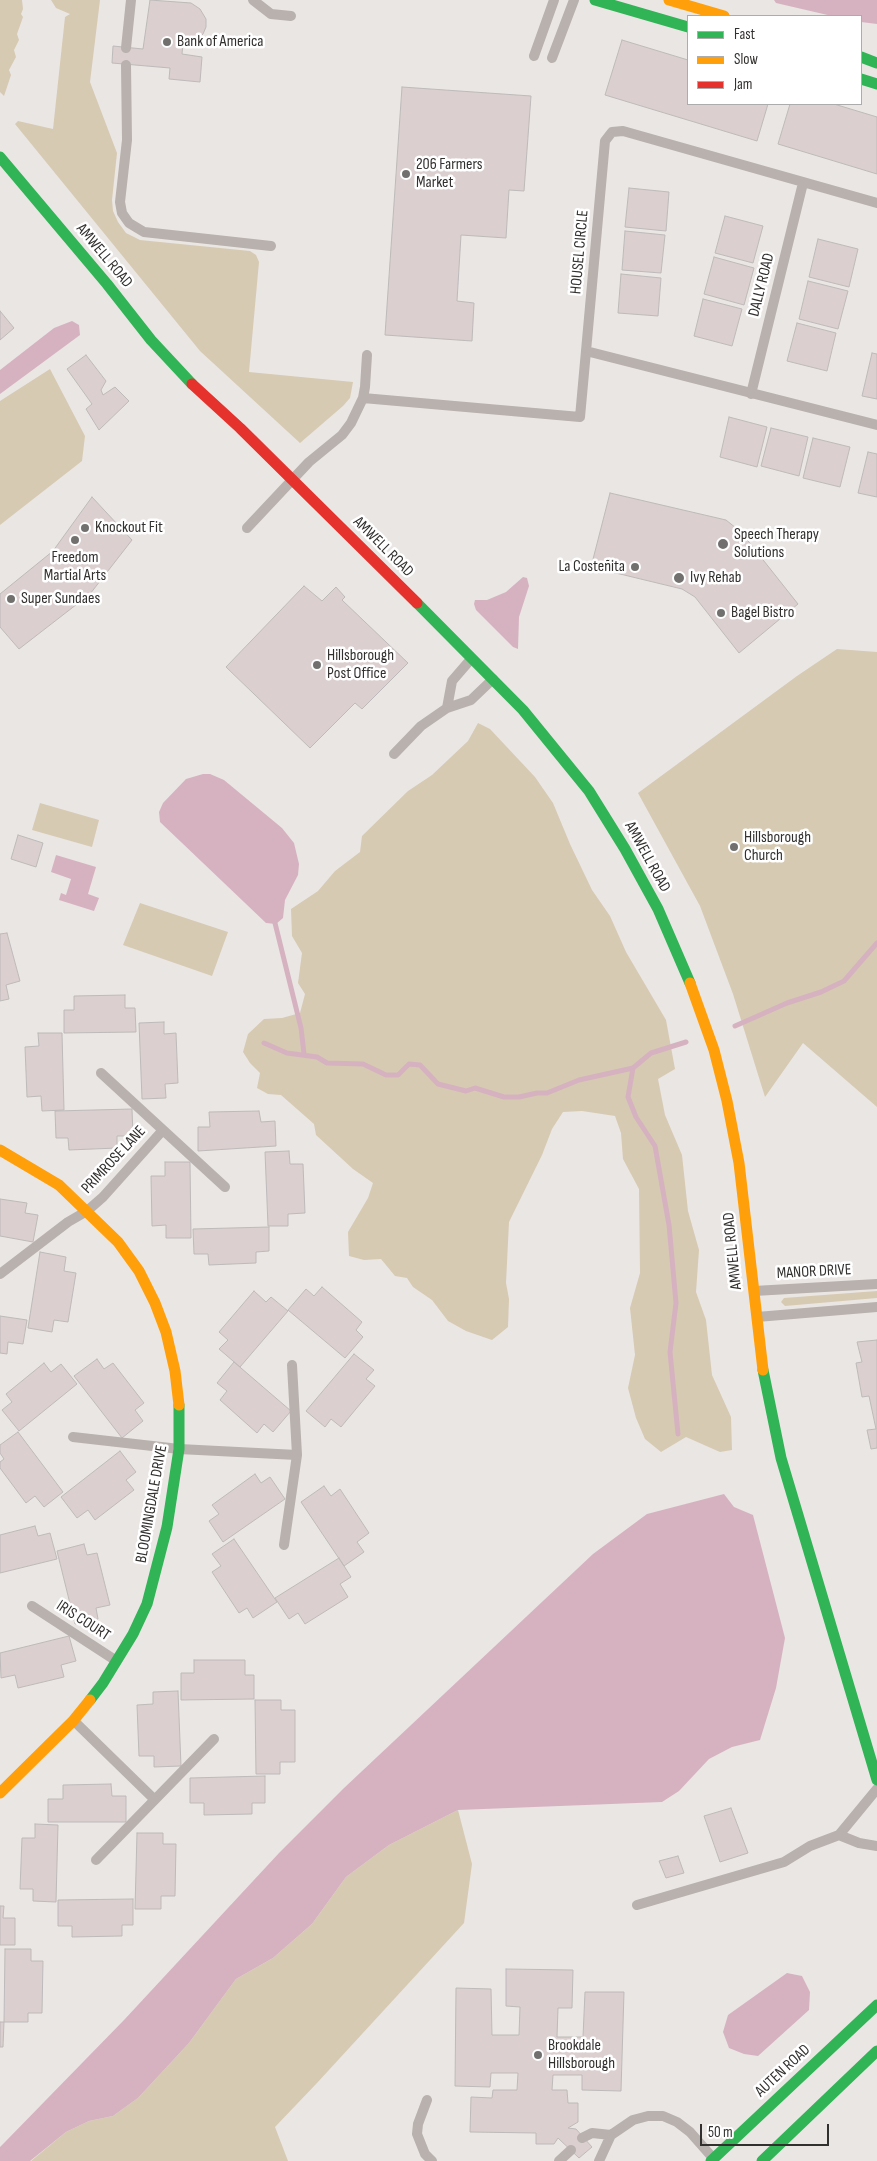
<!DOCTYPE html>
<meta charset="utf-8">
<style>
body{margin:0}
#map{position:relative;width:877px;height:2161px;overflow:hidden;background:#eae6e4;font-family:"Sofia Sans Condensed",sans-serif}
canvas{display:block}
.legend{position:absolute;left:687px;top:15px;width:175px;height:90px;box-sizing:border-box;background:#fff;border:1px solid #adacac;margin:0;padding:6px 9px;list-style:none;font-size:15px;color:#32302f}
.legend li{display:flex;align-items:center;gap:10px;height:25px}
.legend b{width:25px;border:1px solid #adacac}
.scale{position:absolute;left:700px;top:2124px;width:129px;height:22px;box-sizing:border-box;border:2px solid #32302f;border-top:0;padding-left:6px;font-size:15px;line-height:18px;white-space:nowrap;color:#32302f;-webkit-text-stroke:4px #fff;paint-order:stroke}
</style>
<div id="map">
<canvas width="877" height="2161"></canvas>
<ul class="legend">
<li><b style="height:6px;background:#30b455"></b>Fast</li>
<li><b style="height:6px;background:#ff9f0a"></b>Slow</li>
<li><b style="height:6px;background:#e5322d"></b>Jam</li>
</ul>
<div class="scale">50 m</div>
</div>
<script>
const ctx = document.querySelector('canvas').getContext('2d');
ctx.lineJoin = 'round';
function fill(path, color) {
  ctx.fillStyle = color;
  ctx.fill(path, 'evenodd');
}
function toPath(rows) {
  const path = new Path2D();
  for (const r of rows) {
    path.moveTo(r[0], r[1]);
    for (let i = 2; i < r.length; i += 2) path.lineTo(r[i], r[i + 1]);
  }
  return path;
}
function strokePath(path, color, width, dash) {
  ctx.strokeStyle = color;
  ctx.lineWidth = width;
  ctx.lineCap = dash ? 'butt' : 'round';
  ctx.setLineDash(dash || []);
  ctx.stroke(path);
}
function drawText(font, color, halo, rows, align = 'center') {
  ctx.font = font + ' "Sofia Sans Condensed",sans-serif';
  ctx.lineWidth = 5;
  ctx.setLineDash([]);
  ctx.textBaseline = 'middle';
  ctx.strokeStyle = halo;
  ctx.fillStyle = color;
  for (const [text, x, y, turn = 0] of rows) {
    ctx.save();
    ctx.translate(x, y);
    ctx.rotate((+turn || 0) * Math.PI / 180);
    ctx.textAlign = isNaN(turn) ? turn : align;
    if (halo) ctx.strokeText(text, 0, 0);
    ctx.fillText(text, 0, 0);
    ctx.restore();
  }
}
const green = toPath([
 [0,0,22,0,23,9,21,14,23,17,17,34,19,40,14,50,16,57,9,70,11,75,4,96,0,92],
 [51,0,100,0,90,82,117,153,112,200,113,211,118,222,126,233,140,240,250,251,256,255,259,262,249,372,353,382,350,398,343,406,300,443,200,351,15,124,18,121,53,129,65,17,70,14,56,8],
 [50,369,85,436,82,461,0,525,0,401],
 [837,649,877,652,877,1107,803,1043,765,1097,733,994,700,906,638,793,797,676],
 [478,723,490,729,535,777,553,803,570,844,592,890,610,916,626,952,666,1020,675,1069,658,1079,665,1115,682,1155,688,1211,699,1250,696,1292,706,1320,712,1375,731,1417,732,1450,720,1452,686,1437,661,1452,645,1439,636,1418,628,1388,635,1355,630,1308,640,1273,639,1189,623,1159,621,1133,615,1116,582,1111,563,1112,552,1129,542,1155,509,1222,506,1283,509,1299,508,1327,492,1340,466,1331,448,1321,432,1300,413,1287,407,1278,395,1276,381,1259,364,1260,349,1256,348,1232,368,1198,373,1183,353,1169,316,1135,314,1124,281,1095,268,1094,257,1088,260,1073,250,1063,243,1052,248,1034,264,1019,282,1018,300,1013,305,994,298,983,302,953,292,936,291,909,318,891,335,871,360,852,362,836,408,791,432,775,468,741],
 [40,803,99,820,92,847,32,830],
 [140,903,228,932,212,976,123,945],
 [877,1291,877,1298,785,1306,781,1302,784,1298],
 [458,1810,472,1864,464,1923,317,2083,275,2127,288,2161,31,2161,66,2132,89,2121,113,2116,138,2098,189,2043,236,1979,273,1958,312,1924,346,1877,389,1845]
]);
const water = toPath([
 [774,0,877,0,877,24,861,22,861,16,832,16,776,3],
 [72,321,79,325,80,335,0,394,0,370,54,328],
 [523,577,527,578,529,586,519,617,518,649,513,647,476,610,474,604,475,600,487,600,506,592],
 [203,774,210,774,224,780,282,828,294,843,299,864,298,875,285,900,283,918,276,924,266,923,160,822,159,812,163,803,186,779],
 [56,855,96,867,88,894,99,898,94,911,59,900,61,893,66,895,71,879,51,872],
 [724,1494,734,1507,753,1515,785,1638,776,1688,760,1740,732,1747,709,1759,679,1791,662,1802,458,1810,389,1845,346,1877,312,1924,273,1958,236,1979,189,2043,138,2098,113,2116,89,2121,66,2132,30,2161,0,2161,0,2147,5,2142,124,2020,279,1853,344,1788,593,1554,647,1514],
 [787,1973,802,1976,810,1992,809,2010,758,2056,744,2054,729,2048,723,2032,728,2015]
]);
const stream = toPath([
 [274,919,301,1028,304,1054],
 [735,1026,787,1003,821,992,844,981,877,943],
 [264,1043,287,1053,317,1057,327,1063,363,1064,386,1075,398,1075,409,1064,420,1065,438,1084,466,1091,475,1088,504,1097,519,1097,537,1093,547,1093,579,1080,633,1068],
 [678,1434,670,1352,676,1303,669,1225,655,1146,636,1117,628,1097,633,1068,651,1053,686,1042]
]);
const building = toPath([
 [150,0,191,3,200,9,206,19,206,27,203,34,196,41,183,44,182,54,202,57,200,82,169,79,170,68,112,63,113,46,143,49,150,0],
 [622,40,688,60,688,104,768,104,757,141,605,95,622,40],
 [402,87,531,96,524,191,509,190,506,238,461,235,457,301,474,303,472,341,385,335,402,87],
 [790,104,834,104,877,117,877,174,778,144,790,104],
 [629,188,669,192,666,231,625,227,629,188],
 [725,216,763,226,753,263,715,253,725,216],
 [625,231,665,235,661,273,622,270,625,231],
 [818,239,858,249,849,287,809,277,818,239],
 [714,257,754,268,744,305,704,294,714,257],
 [621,274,661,278,658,316,618,313,621,274],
 [808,281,848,291,838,329,799,319,808,281],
 [703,299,742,309,732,346,694,336,703,299],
 [0,311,14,328,0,340,0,311],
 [797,323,836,333,827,371,787,361,797,323],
 [872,353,877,354,877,399,862,396,872,353],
 [86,355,106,381,101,390,103,395,115,387,129,401,99,430,86,409,92,404,67,369,86,355],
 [729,417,767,427,757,467,720,457,729,417],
 [771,428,808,437,799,476,761,466,771,428],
 [813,438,850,447,840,487,803,478,813,438],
 [868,452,877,454,877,497,858,493,868,452],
 [610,493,726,520,741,532,798,604,739,653,695,597,682,589,591,567,610,493],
 [92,497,132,540,90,594,19,649,0,627,0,594,53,551,92,497],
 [304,586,322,601,336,587,345,597,342,600,408,663,362,709,355,703,310,748,226,667,304,586],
 [18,835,43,843,36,867,11,859,18,835],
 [7,933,20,981,6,985,9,999,0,1001,0,934,7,933],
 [125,995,125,1008,135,1008,136,1032,64,1033,64,1010,74,1010,74,996,125,995],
 [164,1022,164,1034,176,1033,178,1083,165,1084,166,1098,142,1099,139,1023,164,1022],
 [38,1033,62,1033,64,1110,42,1111,41,1096,27,1097,25,1047,39,1046,38,1033],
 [132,1109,133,1136,117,1136,117,1148,69,1150,68,1138,56,1138,55,1111,132,1109],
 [259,1111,261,1122,275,1121,276,1146,198,1151,198,1127,210,1127,209,1112,259,1111],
 [289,1151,290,1164,303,1164,305,1213,288,1214,288,1226,268,1226,265,1152,289,1151],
 [165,1162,190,1162,191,1238,166,1238,166,1225,152,1226,151,1176,165,1176,165,1162],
 [0,1199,27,1203,25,1213,38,1215,33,1242,0,1236,0,1199],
 [269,1227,269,1251,256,1252,256,1263,209,1265,208,1254,194,1254,193,1229,269,1227],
 [40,1252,66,1257,64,1271,76,1273,68,1322,54,1320,52,1332,28,1328,40,1252],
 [322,1287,362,1322,356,1330,363,1337,345,1358,288,1310,306,1289,314,1296,322,1287],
 [254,1291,266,1302,271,1297,288,1311,240,1367,219,1349,228,1340,219,1332,254,1291],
 [0,1316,27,1320,23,1344,8,1342,7,1354,0,1353,0,1316],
 [877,1340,877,1448,871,1449,867,1430,876,1429,869,1396,862,1397,856,1363,862,1362,857,1342,877,1340],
 [354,1354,374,1370,366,1379,375,1386,341,1427,331,1419,325,1427,306,1411,354,1354],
 [97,1359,104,1369,113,1363,144,1403,135,1410,143,1421,122,1438,74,1376,97,1359],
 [234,1362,291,1411,273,1432,264,1424,257,1433,220,1400,227,1391,217,1383,234,1362],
 [44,1363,51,1372,61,1364,77,1384,19,1431,2,1410,12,1402,6,1394,44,1363],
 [18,1432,63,1492,44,1507,35,1496,26,1503,0,1468,0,1462,4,1459,0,1453,0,1445,18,1432],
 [120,1451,136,1472,126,1480,134,1490,95,1520,88,1510,77,1518,61,1497,120,1451],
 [255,1474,261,1483,270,1477,285,1499,223,1542,209,1521,219,1514,212,1505,255,1474],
 [324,1486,331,1496,340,1489,369,1533,357,1542,364,1552,344,1566,301,1502,324,1486],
 [35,1526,38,1536,50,1533,57,1559,0,1573,0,1535,35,1526],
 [234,1539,277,1602,253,1618,247,1608,239,1613,212,1572,221,1566,212,1554,234,1539],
 [84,1544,87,1555,97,1553,110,1605,96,1608,98,1619,75,1624,57,1551,84,1544],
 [339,1558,351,1577,340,1584,348,1597,305,1624,298,1613,289,1619,275,1598,339,1558],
 [69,1636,76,1661,61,1665,64,1677,18,1688,15,1675,1,1678,0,1653,69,1636],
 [194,1660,245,1660,245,1675,254,1675,254,1699,181,1700,181,1673,194,1673,194,1660],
 [178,1691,181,1766,154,1767,154,1756,139,1756,137,1705,153,1704,153,1692,178,1691],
 [255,1700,281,1700,281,1710,295,1710,295,1762,280,1762,280,1774,256,1774,255,1700],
 [265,1776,265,1803,252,1803,252,1814,204,1815,204,1803,190,1803,190,1778,265,1776],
 [111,1784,112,1796,126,1796,126,1822,48,1822,48,1799,63,1799,63,1785,111,1784],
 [731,1808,748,1853,720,1862,704,1816,731,1808],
 [35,1824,58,1825,56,1902,33,1901,33,1889,20,1889,22,1838,35,1838,35,1824],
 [137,1833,163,1833,163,1844,176,1844,175,1896,161,1896,161,1909,135,1909,137,1833],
 [678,1856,684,1873,666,1878,659,1861,678,1856],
 [133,1899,133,1925,122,1925,122,1936,72,1937,72,1926,58,1926,58,1900,133,1899],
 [0,1906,4,1906,3,1918,15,1918,15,1945,0,1945,0,1906],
 [5,1949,31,1949,31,1961,43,1961,42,2013,28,2013,28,2022,4,2022,5,1949],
 [506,1969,573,1970,572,2008,558,2008,557,2037,583,2037,585,1992,624,1992,621,2091,582,2090,582,2075,553,2075,552,2090,567,2090,568,2103,578,2103,578,2122,568,2128,576,2129,592,2147,579,2158,558,2138,554,2144,536,2144,536,2133,470,2132,471,2097,492,2098,493,2090,517,2090,518,2073,491,2073,490,2087,455,2086,456,1988,491,1989,492,2035,519,2035,520,2007,506,2006,506,1969],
 [0,2022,4,2022,3,2047,0,2047,0,2022]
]);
const lane = toPath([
 [253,0,271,14,291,16],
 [126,48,131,0],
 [534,56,554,0],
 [552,58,574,0],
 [126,65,127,140,120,202,122,213,129,223,144,232,271,246],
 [877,203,623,131,612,132,605,141,586,351,877,425],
 [751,394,803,183],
 [363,398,580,417,586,351],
 [247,528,309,462,342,435,351,423,363,398,365,387,367,355],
 [447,708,452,681,471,659],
 [394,754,421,726,447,708,471,700,493,679],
 [101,1073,225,1187],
 [0,1274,68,1222,87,1211,103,1197,163,1130],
 [754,1291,877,1284],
 [757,1317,877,1307],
 [292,1365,297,1455],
 [73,1437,179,1449,297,1455,284,1545],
 [32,1606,115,1660],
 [74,1721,154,1799],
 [839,1835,859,1843,877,1846],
 [96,1860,214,1739],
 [637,1905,784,1862,810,1846,839,1835,877,1789],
 [427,2100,418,2124,417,2134,425,2154,432,2161],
 [582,2138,592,2133,611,2135],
 [559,2161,571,2150],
 [599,2161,611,2135,633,2120,648,2116,663,2116,677,2122,690,2132,713,2158]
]);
const fast = toPath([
 [595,0,688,27],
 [861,57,877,63],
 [861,79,877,84],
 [0,157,107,284,151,340,192,384],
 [417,603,523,710,589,791,625,849,658,909,690,983],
 [763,1370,781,1458,877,1780],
 [90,1700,103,1683,133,1634,147,1604,167,1527,179,1449,179,1405],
 [711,2161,877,2005],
 [762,2161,877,2051]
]);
const slow = toPath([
 [669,0,724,16],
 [690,983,714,1050,727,1101,739,1163,763,1370],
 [0,1150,59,1185,118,1242,139,1271,155,1303,166,1332,175,1371,179,1405],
 [0,1793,73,1721,90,1700]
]);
const jam = toPath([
 [192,384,240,428,417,603]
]);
const markers = [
 [167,42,5,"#72706e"],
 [406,174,5,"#72706e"],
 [85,528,5,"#72706e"],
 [75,540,5,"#72706e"],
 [723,544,6,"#72706e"],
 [635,567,5,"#72706e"],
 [679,578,6,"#72706e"],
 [11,599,5,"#72706e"],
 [721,613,5,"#72706e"],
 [317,665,5,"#72706e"],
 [734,847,5,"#72706e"],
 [538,2055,5,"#72706e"]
];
const poiNames = [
 ["Bank of America",177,42],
 ["206 Farmers",416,165],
 ["Market",416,183],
 ["Knockout Fit",95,528],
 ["Speech Therapy",734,535],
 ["Solutions",734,553],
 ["Freedom",75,558,"center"],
 ["Martial Arts",75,576,"center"],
 ["La Costeñita",625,567,"right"],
 ["Ivy Rehab",690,578],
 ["Super Sundaes",21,599],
 ["Bagel Bistro",731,613],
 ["Hillsborough",327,656],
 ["Post Office",327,674],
 ["Hillsborough",744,838],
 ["Church",744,856],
 ["Brookdale",548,2046],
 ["Hillsborough",548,2064]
];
const streetNames = [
 ["HOUSEL CIRCLE",580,252,-85],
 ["AMWELL ROAD",104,256,50],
 ["DALLY ROAD",762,285,-76],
 ["AMWELL ROAD",383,547,45],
 ["AMWELL ROAD",647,857,61],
 ["PRIMROSE LANE",114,1160,-47],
 ["AMWELL ROAD",733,1251,-96],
 ["MANOR DRIVE",814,1272,-3],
 ["BLOOMINGDALE DRIVE",152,1504,-80],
 ["IRIS COURT",83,1621,33],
 ["AUTEN ROAD",783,2071,-43]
];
fill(green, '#d7cab2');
fill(water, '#d6b2c0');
strokePath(stream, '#d6b2c0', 5);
fill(building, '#dbcfcf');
strokePath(building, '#bdbab9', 1);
strokePath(lane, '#b8b1ad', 10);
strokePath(fast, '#30b455', 11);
strokePath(slow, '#ff9f0a', 11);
strokePath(jam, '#e5322d', 11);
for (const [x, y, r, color] of markers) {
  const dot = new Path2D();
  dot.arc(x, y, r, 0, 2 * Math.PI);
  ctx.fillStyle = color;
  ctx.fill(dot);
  strokePath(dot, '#fff', 2);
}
drawText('16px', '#32302f', '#fff', poiNames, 'left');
drawText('16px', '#32302f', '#fff', streetNames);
</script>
